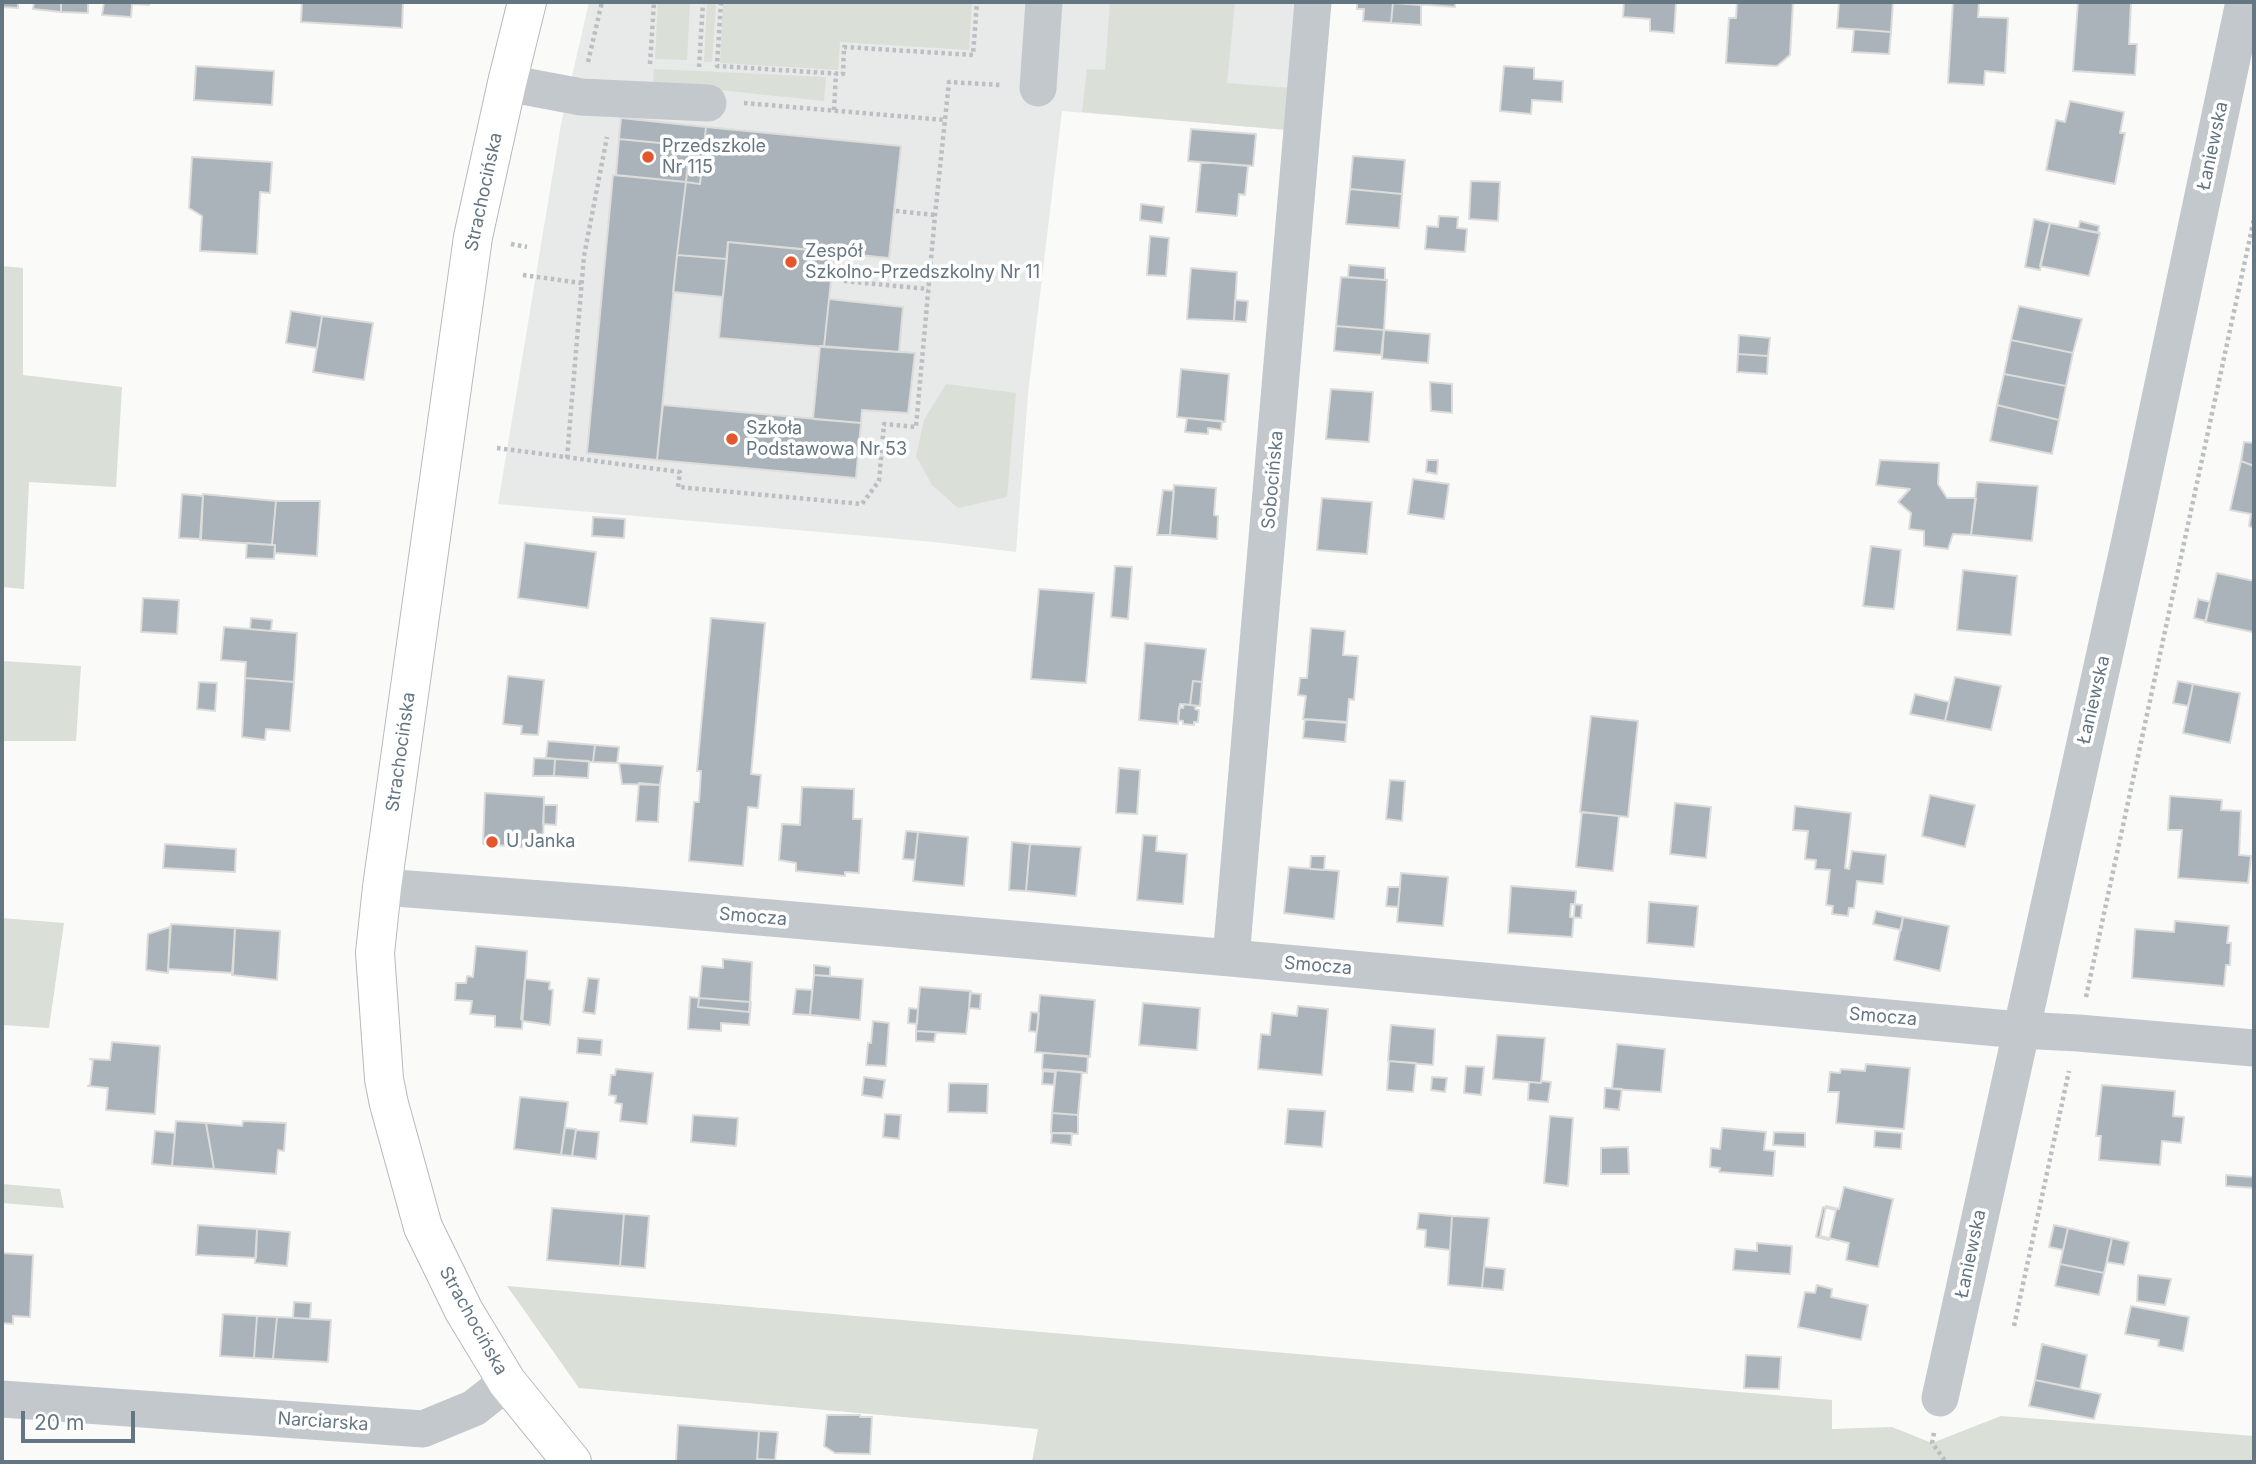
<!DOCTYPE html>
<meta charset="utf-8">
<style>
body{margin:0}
#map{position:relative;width:2256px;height:1464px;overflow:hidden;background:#fafaf8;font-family:Inter,sans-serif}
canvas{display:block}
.frame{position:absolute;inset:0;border:4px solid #657683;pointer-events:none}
.scale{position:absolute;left:21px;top:1411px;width:114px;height:32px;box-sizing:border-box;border:4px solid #657683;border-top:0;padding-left:9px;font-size:21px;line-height:24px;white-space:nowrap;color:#657683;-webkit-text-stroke:5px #fff;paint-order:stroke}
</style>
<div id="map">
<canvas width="2256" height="1464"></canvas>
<div class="frame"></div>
<div class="scale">20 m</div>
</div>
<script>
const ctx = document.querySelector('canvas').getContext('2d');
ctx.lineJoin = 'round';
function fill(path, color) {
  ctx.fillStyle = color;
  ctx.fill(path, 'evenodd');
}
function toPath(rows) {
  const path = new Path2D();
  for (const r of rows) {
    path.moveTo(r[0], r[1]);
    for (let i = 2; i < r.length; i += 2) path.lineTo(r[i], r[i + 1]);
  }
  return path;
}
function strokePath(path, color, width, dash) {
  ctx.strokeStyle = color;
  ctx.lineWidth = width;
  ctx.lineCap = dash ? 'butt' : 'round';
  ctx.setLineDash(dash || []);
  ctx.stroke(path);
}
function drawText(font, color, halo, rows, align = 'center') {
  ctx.font = font + ' Inter,sans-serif';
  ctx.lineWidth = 7;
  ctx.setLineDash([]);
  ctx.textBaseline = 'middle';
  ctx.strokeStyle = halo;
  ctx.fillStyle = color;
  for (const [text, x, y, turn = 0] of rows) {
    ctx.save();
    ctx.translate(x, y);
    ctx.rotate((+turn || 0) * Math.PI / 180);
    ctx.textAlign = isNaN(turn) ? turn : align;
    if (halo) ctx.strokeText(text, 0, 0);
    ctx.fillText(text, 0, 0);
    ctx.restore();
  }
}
const built = toPath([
 [589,2,1297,2,1287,130,1062,111,1028,394,1016,552,934,542,498,504,561,124]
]);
const green = toPath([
 [658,2,690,2,687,60,655,59],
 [707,2,716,2,712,62,704,62],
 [723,2,972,2,969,50,840,42,838,70,720,63],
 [1110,2,1235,2,1227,83,1290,88,1287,130,1082,112,1087,69,1105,70],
 [654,69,826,77,824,101,653,83],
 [2,266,23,268,23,375,122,387,116,487,29,482,24,589,2,587],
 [946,384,1016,393,1007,497,958,508,932,485,916,456,924,420],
 [2,661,81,666,76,741,2,741],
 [2,918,64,923,49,1028,2,1025],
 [2,1184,60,1189,64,1208,2,1203],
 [507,1286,1832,1400,1832,1429,1892,1427,1932,1443,2001,1416,2254,1436,2254,1462,1032,1462,1038,1429,579,1388]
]);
const building = toPath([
 [2,2,18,2,18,8,2,7,2,2],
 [34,2,61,2,61,12,33,9,34,2],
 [61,2,88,2,88,13,61,12,61,2],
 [104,2,149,2,149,5,132,4,131,17,102,15,104,2],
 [302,2,403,2,402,28,301,22,302,2],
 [1357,2,1393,2,1391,23,1363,21,1364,9,1357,9,1357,2],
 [1393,2,1455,2,1455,7,1393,2],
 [1624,2,1676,2,1674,33,1650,31,1650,19,1623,17,1624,2],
 [1737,2,1793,2,1790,55,1777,66,1726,63,1729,18,1736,18,1737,2],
 [1839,2,1893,2,1891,32,1837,28,1839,2],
 [1953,2,1979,2,1978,17,2008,18,2005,73,1985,71,1984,85,1948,83,1953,2],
 [2078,2,2131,2,2129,44,2137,44,2135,75,2073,71,2078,2],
 [1393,3,1421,5,1421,25,1391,23,1393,3],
 [1854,29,1891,32,1889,54,1852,52,1854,29],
 [196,66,274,71,272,105,194,100,196,66],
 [1504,66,1534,68,1534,79,1563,81,1562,102,1532,100,1531,114,1500,111,1504,66],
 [2070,101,2124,112,2120,133,2125,133,2115,184,2046,170,2056,120,2065,122,2070,101],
 [621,118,706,127,700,184,686,182,690,146,619,139,621,118],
 [706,127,901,146,889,258,728,242,727,259,677,255,686,182,700,184,706,127],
 [1191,129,1256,134,1253,166,1188,161,1191,129],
 [619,139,690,146,686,182,616,175,619,139],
 [1353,156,1405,160,1402,194,1350,189,1353,156],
 [192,157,272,162,270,193,260,192,257,254,200,251,202,216,189,208,192,157],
 [1201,162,1248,166,1245,195,1239,194,1237,216,1196,212,1201,162],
 [613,175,686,182,677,255,657,460,587,453,613,175],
 [1471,181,1500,182,1498,221,1469,219,1471,181],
 [1350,189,1402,194,1399,228,1346,224,1350,189],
 [1141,204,1164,207,1162,223,1140,220,1141,204],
 [1439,216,1458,217,1457,228,1467,229,1465,252,1425,249,1427,226,1438,227,1439,216],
 [2034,219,2050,223,2040,270,2025,267,2034,219],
 [2080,221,2099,226,2098,233,2078,229,2080,221],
 [2050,223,2100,233,2089,276,2040,266,2050,223],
 [1150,236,1169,238,1166,276,1147,275,1150,236],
 [728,242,834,252,824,347,719,338,728,242],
 [677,255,727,259,723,297,673,292,677,255],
 [1349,265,1385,268,1385,280,1348,277,1349,265],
 [1191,268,1237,272,1234,321,1187,319,1191,268],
 [1341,277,1387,280,1384,330,1336,326,1341,277],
 [829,299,903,307,899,352,824,347,829,299],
 [1235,300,1248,301,1246,322,1234,321,1235,300],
 [2019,306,2082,319,2073,353,2011,340,2019,306],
 [291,311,322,316,317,348,286,343,291,311],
 [322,316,373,323,364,380,313,372,322,316],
 [1336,326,1384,330,1381,355,1334,351,1336,326],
 [1384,330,1430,334,1428,363,1382,359,1384,330],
 [1739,335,1770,338,1768,356,1738,354,1739,335],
 [2011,340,2073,353,2066,386,2004,374,2011,340],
 [820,346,915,353,908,413,862,410,861,423,813,419,820,346],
 [1738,354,1768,356,1767,374,1737,372,1738,354],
 [1181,369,1229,374,1225,422,1177,417,1181,369],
 [2004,374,2066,386,2059,420,1997,405,2004,374],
 [1430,382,1452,384,1452,413,1431,411,1430,382],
 [1331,389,1373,392,1369,442,1326,439,1331,389],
 [663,405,861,423,856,478,657,460,663,405],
 [1997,405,2059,420,2052,454,1990,441,1997,405],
 [1187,418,1222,421,1221,430,1208,428,1208,434,1185,432,1187,418],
 [2244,442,2254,443,2254,466,2241,461,2244,442],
 [1427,460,1438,460,1437,474,1426,472,1427,460],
 [1880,460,1939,463,1938,484,1947,498,1976,498,1971,535,1953,534,1948,549,1924,546,1924,531,1909,529,1911,513,1898,502,1910,489,1876,485,1880,460],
 [2241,461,2254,466,2254,528,2249,526,2251,514,2230,510,2241,461],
 [1413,479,1449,484,1444,519,1408,514,1413,479],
 [1977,482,2038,486,2032,541,1971,535,1977,482],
 [1174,485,1216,488,1214,515,1218,516,1217,539,1170,535,1174,485],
 [1163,490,1174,491,1170,535,1157,535,1163,490],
 [182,494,203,496,201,539,179,538,182,494],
 [203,494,276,501,272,545,200,540,203,494],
 [1322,498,1372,502,1367,554,1317,550,1322,498],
 [276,501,320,501,317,556,275,553,275,545,272,545,276,501],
 [593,517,625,519,624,538,592,536,593,517],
 [247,543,275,545,274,559,246,558,247,543],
 [525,543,596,552,588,608,518,598,525,543],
 [1871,546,1901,550,1894,609,1863,606,1871,546],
 [1115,566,1132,567,1128,619,1111,617,1115,566],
 [1963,570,2017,576,2011,635,1957,630,1963,570],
 [2217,573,2254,581,2253,632,2205,622,2217,573],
 [1039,589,1094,593,1086,683,1031,679,1039,589],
 [143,598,179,600,177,634,141,632,143,598],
 [2198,599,2210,602,2206,621,2194,618,2198,599],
 [251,618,272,620,271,631,250,629,251,618],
 [711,618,765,623,751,774,761,775,758,808,748,807,743,866,689,861,694,802,699,802,701,771,697,771,711,618],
 [224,627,297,633,294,682,245,678,246,662,221,660,224,627],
 [1311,628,1345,631,1343,655,1358,656,1354,700,1349,699,1347,723,1303,719,1306,696,1298,695,1300,678,1307,678,1311,628],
 [1145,643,1206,649,1202,682,1193,681,1190,705,1180,704,1178,724,1139,720,1145,643],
 [508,676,544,680,538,735,521,734,522,726,503,724,508,676],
 [1955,677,2001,686,1991,730,1945,721,1955,677],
 [245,678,294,682,290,731,266,729,265,740,242,737,245,678],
 [1193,681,1202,682,1200,706,1190,705,1193,681],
 [2178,681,2193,684,2188,706,2173,703,2178,681],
 [199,682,217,683,215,711,197,709,199,682],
 [2193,684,2240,693,2230,743,2183,733,2193,684],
 [1915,694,1949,702,1945,721,1910,714,1915,694],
 [1184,704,1196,706,1195,709,1199,710,1198,722,1194,722,1194,725,1183,724,1183,721,1178,720,1179,707,1183,708,1184,704],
 [1591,716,1638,721,1628,817,1580,812,1591,716],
 [1305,719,1347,722,1345,742,1303,738,1305,719],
 [548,741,595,745,593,762,546,758,548,741],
 [595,745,619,747,617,763,593,762,595,745],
 [534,758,555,759,554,776,533,776,534,758],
 [555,759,589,761,588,778,554,776,555,759],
 [619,763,663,766,660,785,622,784,619,763],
 [1119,768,1140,770,1137,814,1116,813,1119,768],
 [1390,780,1405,781,1402,821,1386,819,1390,780],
 [639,783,660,785,658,822,636,821,639,783],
 [802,787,854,789,853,819,862,819,859,873,845,872,845,876,796,871,796,863,779,860,782,824,800,825,802,787],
 [485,793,544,797,543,849,483,844,485,793],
 [1930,795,1975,805,1965,847,1922,836,1930,795],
 [2170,796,2222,800,2221,810,2241,811,2239,855,2251,856,2248,883,2178,878,2182,830,2168,830,2170,796],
 [1675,803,1711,807,1706,858,1670,854,1675,803],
 [544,805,557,805,556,825,543,824,544,805],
 [1795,806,1851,813,1845,868,1849,869,1852,851,1886,855,1883,884,1857,881,1854,908,1849,908,1848,916,1832,914,1833,906,1826,905,1830,870,1815,869,1816,860,1805,859,1808,831,1793,830,1795,806],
 [1582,812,1619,816,1613,871,1576,867,1582,812],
 [906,831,918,832,915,860,903,859,906,831],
 [918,832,968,837,964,886,913,881,918,832],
 [1143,835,1157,836,1156,851,1187,854,1183,904,1137,900,1143,835],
 [1012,842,1030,844,1026,891,1009,890,1012,842],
 [165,844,236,849,235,872,163,868,165,844],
 [1030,844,1081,847,1076,896,1026,891,1030,844],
 [1311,856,1325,856,1324,870,1310,869,1311,856],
 [1289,867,1339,871,1334,919,1284,913,1289,867],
 [1401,873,1448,877,1443,926,1397,922,1401,873],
 [1511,886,1576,891,1572,937,1508,933,1511,886],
 [1388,887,1400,887,1398,907,1386,906,1388,887],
 [1649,902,1698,906,1694,947,1647,943,1649,902],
 [1571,904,1582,905,1581,918,1570,917,1571,904],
 [1876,911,1903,917,1901,930,1873,924,1876,911],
 [1903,917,1949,926,1940,971,1894,960,1903,917],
 [2175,921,2229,926,2227,943,2231,943,2230,965,2226,965,2224,986,2132,978,2135,929,2174,932,2175,921],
 [171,924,235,928,233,973,168,969,171,924],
 [170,927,168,973,146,970,148,934,170,927],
 [235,928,280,931,277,980,232,975,235,928],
 [476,946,527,951,522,1029,495,1027,495,1016,470,1014,472,1001,455,1000,456,983,466,983,467,976,473,977,476,946],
 [723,959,752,962,750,1002,699,998,702,966,723,968,723,959],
 [814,965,830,967,830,976,814,975,814,965],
 [814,975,863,979,860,1020,810,1015,814,975],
 [588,978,599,979,595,1014,583,1012,588,978],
 [525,979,550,982,549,989,553,990,550,1025,523,1021,521,1019,525,979],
 [920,987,971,991,966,1034,916,1031,920,987],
 [796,989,812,990,810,1015,793,1014,796,989],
 [970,993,981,994,980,1009,969,1008,970,993],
 [1040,995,1095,1000,1090,1057,1035,1052,1040,995],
 [690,997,699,998,698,1007,749,1012,751,1002,749,1025,721,1023,721,1031,688,1029,690,997],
 [699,998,750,1002,749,1012,698,1007,699,998],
 [1143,1003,1200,1008,1197,1050,1139,1045,1143,1003],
 [1298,1006,1328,1009,1322,1075,1258,1069,1261,1034,1270,1035,1272,1013,1297,1016,1298,1006],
 [909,1008,918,1009,917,1024,908,1023,909,1008],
 [1031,1012,1039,1013,1037,1032,1029,1031,1031,1012],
 [873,1021,889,1023,886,1066,866,1065,868,1043,871,1043,873,1021],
 [1391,1025,1435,1029,1433,1065,1388,1061,1391,1025],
 [916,1031,936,1032,934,1042,916,1041,916,1031],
 [1497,1035,1545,1038,1541,1083,1493,1079,1497,1035],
 [578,1038,602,1040,601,1055,577,1053,578,1038],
 [112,1042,160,1046,155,1114,106,1110,108,1088,88,1086,90,1085,93,1060,90,1059,110,1060,112,1042],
 [1617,1044,1665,1049,1661,1092,1612,1089,1617,1044],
 [1043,1053,1088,1056,1087,1073,1042,1069,1043,1053],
 [1389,1061,1416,1063,1413,1092,1387,1090,1389,1061],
 [1866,1064,1910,1068,1904,1129,1836,1123,1839,1092,1828,1092,1830,1072,1840,1073,1841,1069,1865,1071,1866,1064],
 [1466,1066,1484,1067,1481,1095,1464,1093,1466,1066],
 [616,1069,653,1073,647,1124,620,1121,622,1104,615,1103,616,1096,609,1095,611,1075,615,1075,616,1069],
 [1056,1070,1082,1072,1078,1115,1052,1113,1056,1070],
 [1043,1071,1055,1072,1054,1085,1042,1084,1043,1071],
 [864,1077,885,1080,882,1098,862,1095,864,1077],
 [1432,1077,1447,1078,1445,1092,1431,1090,1432,1077],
 [1541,1081,1551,1082,1548,1102,1528,1100,1529,1082,1541,1083,1541,1081],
 [949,1083,988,1084,987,1113,948,1112,949,1083],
 [2102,1085,2175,1091,2173,1116,2184,1117,2181,1143,2162,1141,2160,1165,2099,1160,2101,1136,2096,1136,2102,1085],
 [1605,1088,1622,1089,1619,1110,1604,1108,1605,1088],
 [520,1097,568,1102,561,1155,514,1149,520,1097],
 [1288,1109,1325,1111,1322,1147,1285,1144,1288,1109],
 [1052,1113,1078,1115,1078,1134,1051,1133,1052,1113],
 [885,1114,901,1115,899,1139,883,1137,885,1114],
 [693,1115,738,1118,736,1146,691,1142,693,1115],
 [1550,1116,1573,1118,1568,1186,1544,1183,1550,1116],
 [176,1121,206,1123,214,1169,172,1166,176,1121],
 [243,1121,286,1123,284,1151,278,1150,276,1174,214,1169,206,1123,242,1126,243,1121],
 [565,1128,576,1129,572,1156,561,1155,565,1128],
 [1722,1128,1766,1132,1764,1150,1775,1151,1773,1176,1719,1172,1720,1168,1710,1167,1711,1148,1720,1149,1722,1128],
 [576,1130,599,1132,596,1159,572,1156,576,1130],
 [155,1131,175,1133,172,1166,152,1164,155,1131],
 [1875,1131,1902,1133,1901,1149,1874,1147,1875,1131],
 [1774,1132,1805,1133,1805,1147,1773,1145,1774,1132],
 [1052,1133,1072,1133,1071,1145,1051,1143,1052,1133],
 [1628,1147,1629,1174,1601,1174,1601,1148,1628,1147],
 [2226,1175,2254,1177,2254,1188,2226,1186,2226,1175],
 [1844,1187,1893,1199,1878,1267,1846,1260,1849,1243,1820,1236,1826,1206,1839,1209,1844,1187],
 [1823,1207,1836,1210,1829,1240,1816,1237,1823,1207],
 [552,1208,624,1214,620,1266,547,1260,552,1208],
 [1419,1213,1452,1216,1450,1250,1425,1247,1426,1230,1417,1229,1419,1213],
 [624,1214,649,1216,645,1268,620,1266,624,1214],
 [1452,1216,1489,1218,1482,1288,1448,1285,1452,1216],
 [198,1225,257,1229,256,1258,196,1255,198,1225],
 [2054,1225,2068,1228,2063,1250,2049,1247,2054,1225],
 [2068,1228,2112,1238,2104,1273,2060,1264,2068,1228],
 [257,1229,290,1232,287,1266,255,1263,257,1229],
 [2112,1238,2129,1242,2124,1265,2107,1262,2112,1238],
 [1757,1243,1792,1246,1790,1274,1733,1270,1735,1249,1757,1251,1757,1243],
 [2,1253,33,1255,30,1317,13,1316,13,1324,2,1323,2,1253],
 [2060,1264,2104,1273,2099,1295,2055,1286,2060,1264],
 [1484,1267,1505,1269,1503,1290,1482,1288,1484,1267],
 [2138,1275,2171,1279,2165,1305,2137,1301,2138,1275],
 [1817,1285,1832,1289,1831,1297,1868,1305,1861,1340,1798,1327,1805,1292,1815,1293,1817,1285],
 [294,1302,311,1303,310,1319,293,1318,294,1302],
 [2131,1306,2189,1317,2183,1351,2158,1346,2159,1340,2125,1334,2131,1306],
 [223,1314,257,1316,254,1358,220,1356,223,1314],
 [257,1316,277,1317,273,1359,254,1358,257,1316],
 [277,1317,331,1320,328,1362,273,1359,277,1317],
 [2042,1344,2087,1355,2080,1389,2035,1380,2042,1344],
 [1746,1355,1781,1357,1779,1389,1744,1388,1746,1355],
 [2035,1380,2101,1394,2094,1419,2029,1406,2035,1380],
 [827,1415,860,1415,860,1417,872,1417,870,1454,835,1453,824,1446,827,1415],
 [678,1425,759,1431,757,1462,676,1462,678,1425],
 [759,1431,778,1432,775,1460,757,1459,759,1431],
 [757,1459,794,1462,757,1462,757,1459]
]);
const path = toPath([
 [721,2,717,66,843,74,844,47,973,55,977,2],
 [588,62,602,2],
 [650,64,654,2],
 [699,67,703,2],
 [744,103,945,120],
 [834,110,836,73],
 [896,211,935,215],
 [511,244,527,247],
 [523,275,581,283],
 [844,281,928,289],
 [497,448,680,472,678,487,862,504,879,481,884,424,916,427,935,215,949,82,1001,85],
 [567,458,584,256,607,137],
 [2086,997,2254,219],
 [2014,1326,2069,1071],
 [1934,1433,1932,1443,1946,1462]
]);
const minor = toPath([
 [507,83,581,97,708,103],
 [1038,88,1044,2],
 [382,887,621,905,1231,958,2020,1030,2078,1033,2254,1048],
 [1231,958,1313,2],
 [1940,1398,2130,540,2244,2],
 [2,1399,423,1429,474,1408,507,1382]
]);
const major = toPath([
 [527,2,507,83,473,237,382,887,375,953,384,1079,389,1104,423,1227,464,1311,507,1382,572,1462]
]);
const markers = [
 [648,157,7,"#e4572e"],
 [791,262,7,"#e4572e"],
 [732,439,7,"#e4572e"],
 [492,842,7,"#e4572e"]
];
const streetNames = [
 ["Łaniewska",2213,146,-78],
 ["Strachocińska",484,192,-78],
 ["Sobocińska",1273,480,-85],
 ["Łaniewska",2094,700,-77],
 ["Strachocińska",401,752,-82],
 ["Smocza",753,917,5],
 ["Smocza",1318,966,5],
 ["Smocza",1883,1017,5],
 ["Łaniewska",1971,1254,-78],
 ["Strachocińska",473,1321,61],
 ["Narciarska",323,1422,4]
];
const poiNames = [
 ["Przedszkole",662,147],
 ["Nr 115",662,168],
 ["Zespół",805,252],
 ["Szkolno-Przedszkolny Nr 11",805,273],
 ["Szkoła",746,429],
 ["Podstawowa Nr 53",746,450],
 ["U Janka",506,842]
];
fill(built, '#e8e9e9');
fill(green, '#dadfd7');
fill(building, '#aab3b9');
strokePath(building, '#dcdcda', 2);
strokePath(major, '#b5babe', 40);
strokePath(path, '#bbbfc2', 4.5, [3.5, 3.5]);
strokePath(minor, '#c3c8cc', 37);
strokePath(major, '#fff', 38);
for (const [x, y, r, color] of markers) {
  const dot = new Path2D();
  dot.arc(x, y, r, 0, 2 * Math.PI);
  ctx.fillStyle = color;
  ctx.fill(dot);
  strokePath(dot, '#fff', 2.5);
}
drawText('18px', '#657683', '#fff', streetNames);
drawText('18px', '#657683', '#fff', poiNames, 'left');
</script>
